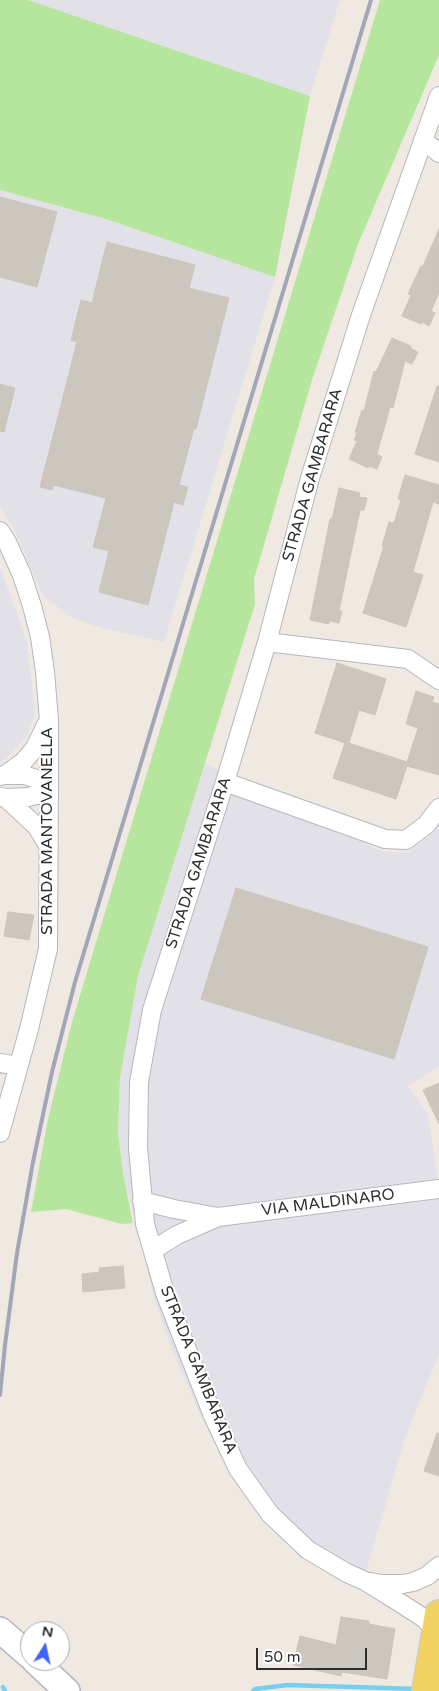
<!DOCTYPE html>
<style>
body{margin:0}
#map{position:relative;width:439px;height:1691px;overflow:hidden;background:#efe9e1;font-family:"Varela Round",sans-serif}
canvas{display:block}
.north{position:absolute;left:20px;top:1621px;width:50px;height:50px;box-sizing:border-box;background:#fff;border:1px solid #ababab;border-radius:50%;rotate:10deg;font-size:14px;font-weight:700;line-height:20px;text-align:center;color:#2e2e2e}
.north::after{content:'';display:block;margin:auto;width:18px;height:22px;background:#4264fb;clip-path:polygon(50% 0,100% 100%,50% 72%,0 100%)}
.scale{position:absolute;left:256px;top:1648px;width:111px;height:22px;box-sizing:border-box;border:2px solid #2e2e2e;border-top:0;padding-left:6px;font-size:15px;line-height:18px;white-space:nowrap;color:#2e2e2e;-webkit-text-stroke:4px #fff;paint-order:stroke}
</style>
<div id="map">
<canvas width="439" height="1691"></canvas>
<div class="north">N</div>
<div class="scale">50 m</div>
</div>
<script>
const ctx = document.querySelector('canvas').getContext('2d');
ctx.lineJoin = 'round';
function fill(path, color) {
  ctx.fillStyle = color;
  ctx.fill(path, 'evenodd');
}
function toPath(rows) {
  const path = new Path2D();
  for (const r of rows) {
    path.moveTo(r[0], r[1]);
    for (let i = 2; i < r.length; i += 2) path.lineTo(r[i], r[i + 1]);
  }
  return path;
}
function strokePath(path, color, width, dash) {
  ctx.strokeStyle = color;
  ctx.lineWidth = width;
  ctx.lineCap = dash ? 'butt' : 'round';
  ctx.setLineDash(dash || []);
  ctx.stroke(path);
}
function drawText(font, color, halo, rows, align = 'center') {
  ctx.font = font + ' "Varela Round",sans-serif';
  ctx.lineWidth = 4;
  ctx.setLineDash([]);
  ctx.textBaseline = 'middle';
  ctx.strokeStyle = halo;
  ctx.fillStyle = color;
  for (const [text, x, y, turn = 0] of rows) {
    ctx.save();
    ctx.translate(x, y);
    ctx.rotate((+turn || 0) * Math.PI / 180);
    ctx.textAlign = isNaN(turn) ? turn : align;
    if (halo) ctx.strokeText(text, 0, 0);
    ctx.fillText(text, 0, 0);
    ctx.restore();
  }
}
const industrial = toPath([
 [28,0,340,0,310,96],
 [0,190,106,219,275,277,164,642,102,628,73,618,43,596,15,531,0,507],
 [0,567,27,641,35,713,27,736,6,759,0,761],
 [204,763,381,851,407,853,431,835,439,826,439,1067,408,1086,428,1114,439,1188,439,1354,405,1438,361,1588,264,1517,227,1467,201,1416,172,1350,154,1297,123,1173,118,1133,120,1078,138,976]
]);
const green = toPath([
 [0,0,28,0,310,96,275,277,106,219,0,190],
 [380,0,439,0,439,55,358,244,312,380,254,579,255,604,138,976,120,1078,118,1133,123,1173,133,1223,122,1224,66,1209,31,1212,48,1119,72,1022]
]);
const stream = toPath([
 [3,1687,5,1691],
 [253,1691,255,1689,288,1685,418,1689]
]);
const building = toPath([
 [0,197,57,212,37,287,0,277,0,197],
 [439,229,439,293,431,311,435,313,429,326,422,322,421,324,402,316,411,295,408,294,421,266,423,266,439,229],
 [107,242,195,265,189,288,229,298,196,429,194,428,179,485,188,487,183,505,174,502,148,605,99,592,109,551,93,547,106,498,54,485,52,490,40,487,77,342,71,340,81,300,92,303,107,242],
 [392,338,411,346,410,348,418,352,412,364,405,361,393,408,390,407,377,454,382,457,377,469,369,466,368,468,349,459,357,441,354,440,357,433,355,432,362,410,364,411,374,371,376,372,392,338],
 [0,384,15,388,4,432,0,431,0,384],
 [437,386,439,387,439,462,415,454,437,386],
 [405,475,439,485,439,504,433,502,413,572,423,575,406,627,363,613,384,546,382,546,389,522,394,523,401,500,398,499,405,475],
 [339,488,360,493,359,497,367,498,364,510,360,510,339,611,342,611,339,623,330,621,329,624,310,620,330,519,332,519,339,488],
 [337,663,386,679,375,715,359,710,349,743,407,762,418,728,406,724,416,691,434,697,432,702,439,704,439,775,407,766,396,799,333,778,345,743,315,733,337,663],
 [236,888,428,947,394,1059,201,999,236,888],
 [8,912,34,915,29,940,4,936,8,912],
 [439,1083,439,1124,423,1090,439,1083],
 [123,1266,125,1288,83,1292,82,1274,100,1272,99,1268,123,1266],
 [437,1433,439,1434,439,1476,424,1471,437,1433],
 [341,1617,369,1621,369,1624,395,1629,387,1679,342,1672,341,1676,293,1665,300,1636,336,1645,341,1617]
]);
const street = toPath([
 [423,140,439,153],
 [0,531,7,542,22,575,32,606,40,637,45,672,49,720,49,783,48,949,29,1029,0,1133],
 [267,642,408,659,439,680],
 [5,775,24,775,49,783],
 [0,776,5,775,23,762,35,748,46,725],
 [225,782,385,839,406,840,426,825,439,808],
 [0,797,6,798,37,827,49,847],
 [6,798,28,797,49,792],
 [0,1063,18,1066],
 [142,1201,174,1209,218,1217],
 [153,1250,177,1235,218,1217,439,1189],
 [371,1582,382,1584,403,1584,413,1582,427,1576,439,1566],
 [435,1631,425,1619,402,1604,365,1581,347,1573,308,1550,270,1514,238,1469,213,1416,165,1293,145,1224,138,1148,139,1082,152,1010,225,782,267,642,310,478,361,315,439,96]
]);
const secondary = toPath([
 [0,1630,30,1656],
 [35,1661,67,1691]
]);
const primary = toPath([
 [426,1691,439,1614]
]);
const rail = toPath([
 [0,1395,5,1345,17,1253,33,1162,52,1072,75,982,371,0]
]);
const streetNames = [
 ["STRADA GAMBARARA",313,475,-74],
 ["STRADA MANTOVANELLA",48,831,-90],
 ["STRADA GAMBARARA",199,863,-72],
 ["VIA MALDINARO",328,1203,-7],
 ["STRADA GAMBARARA",198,1370,68]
];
fill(industrial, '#e3e1e8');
fill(green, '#b6e59e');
strokePath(stream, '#75cff0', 4.5);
fill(building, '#cbc7bf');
strokePath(building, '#cbc5ba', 1);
strokePath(street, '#b4b7c1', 20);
strokePath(secondary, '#b4b7c1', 28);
strokePath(primary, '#c9c9c9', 30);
strokePath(street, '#fff', 18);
strokePath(secondary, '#fff', 25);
strokePath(primary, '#f2d163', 28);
strokePath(rail, '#a3a6b8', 4);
drawText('16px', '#2e2e2e', '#fff', streetNames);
</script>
